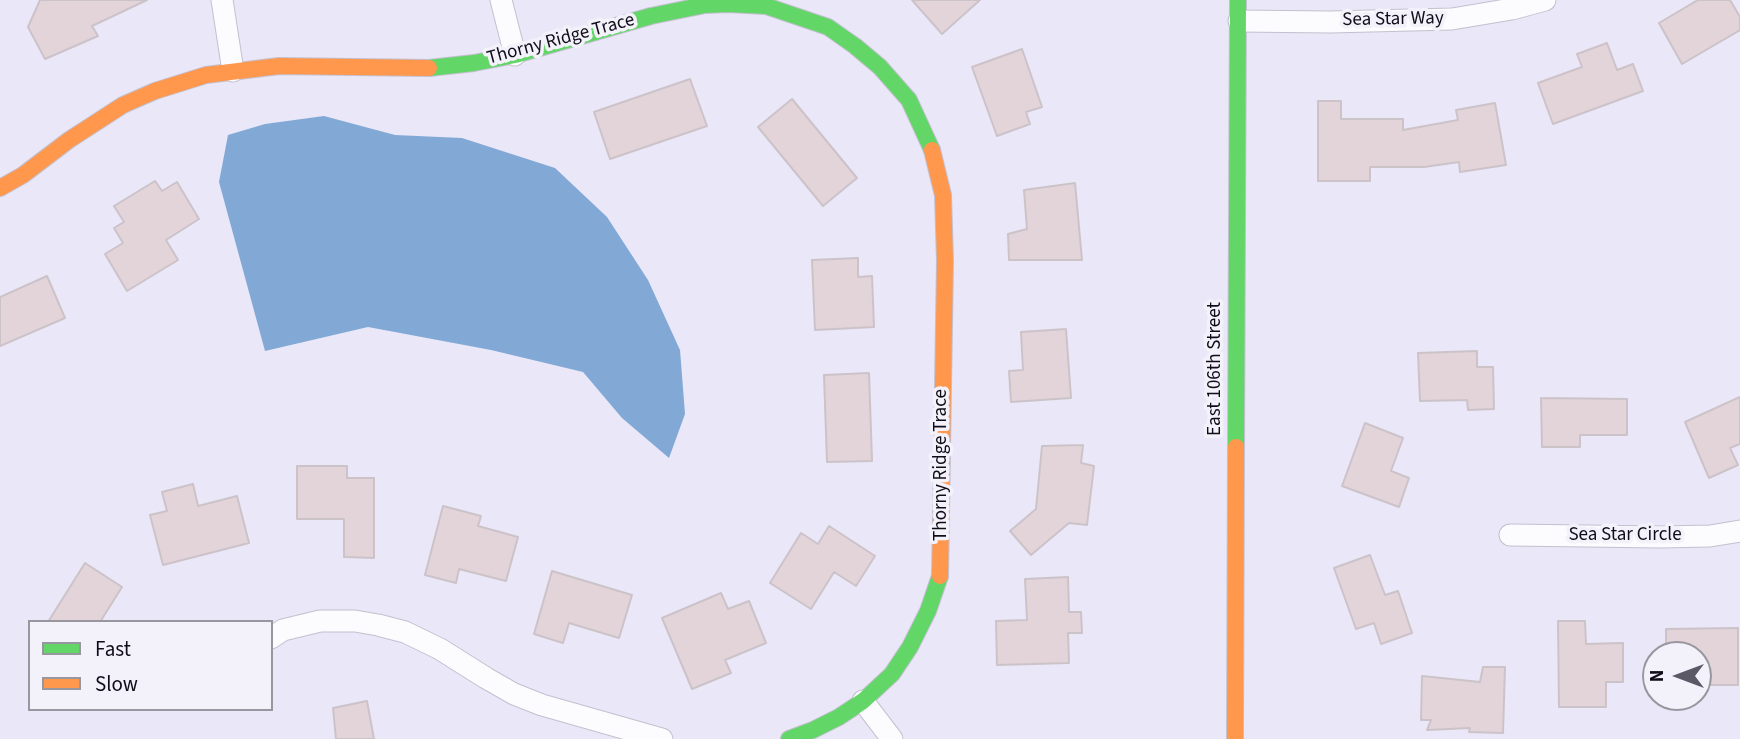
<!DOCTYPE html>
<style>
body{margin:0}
#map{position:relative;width:1740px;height:739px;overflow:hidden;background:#eae7f8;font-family:"Source Sans 3",sans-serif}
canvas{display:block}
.legend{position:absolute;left:28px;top:620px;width:245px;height:91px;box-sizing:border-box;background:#f3f1f9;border:2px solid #98969f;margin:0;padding:9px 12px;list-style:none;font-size:21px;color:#100d19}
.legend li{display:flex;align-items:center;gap:14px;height:35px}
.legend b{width:35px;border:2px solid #98969f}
.north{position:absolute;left:1642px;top:641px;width:70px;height:70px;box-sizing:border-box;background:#f3f1f9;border:2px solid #98969f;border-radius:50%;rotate:270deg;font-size:19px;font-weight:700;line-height:28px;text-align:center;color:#100d19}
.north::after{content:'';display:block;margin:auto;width:24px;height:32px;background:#5c5967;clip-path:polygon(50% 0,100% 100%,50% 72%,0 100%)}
</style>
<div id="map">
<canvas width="1740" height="739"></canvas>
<ul class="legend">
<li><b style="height:9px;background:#63d668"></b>Fast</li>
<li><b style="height:9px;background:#ff974d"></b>Slow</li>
</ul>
<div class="north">N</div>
</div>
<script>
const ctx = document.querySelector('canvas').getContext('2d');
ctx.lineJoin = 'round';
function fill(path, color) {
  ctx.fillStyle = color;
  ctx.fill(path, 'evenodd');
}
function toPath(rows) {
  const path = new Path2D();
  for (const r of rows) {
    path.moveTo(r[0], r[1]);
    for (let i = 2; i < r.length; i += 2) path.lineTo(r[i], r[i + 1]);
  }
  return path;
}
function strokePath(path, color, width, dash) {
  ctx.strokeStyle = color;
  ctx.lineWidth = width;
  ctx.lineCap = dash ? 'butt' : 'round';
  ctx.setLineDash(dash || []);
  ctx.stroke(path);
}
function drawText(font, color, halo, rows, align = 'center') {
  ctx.font = font + ' "Source Sans 3",sans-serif';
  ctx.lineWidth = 7;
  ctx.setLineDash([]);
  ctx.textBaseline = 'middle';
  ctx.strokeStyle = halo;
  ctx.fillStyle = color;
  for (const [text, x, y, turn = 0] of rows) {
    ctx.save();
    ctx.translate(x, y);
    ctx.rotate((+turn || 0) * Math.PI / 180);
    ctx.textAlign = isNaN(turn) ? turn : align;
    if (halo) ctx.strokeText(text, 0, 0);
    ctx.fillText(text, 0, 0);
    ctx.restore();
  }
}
const water = toPath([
 [324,116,395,135,462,138,555,168,607,217,648,280,680,350,685,414,669,458,622,418,583,372,491,350,368,327,265,351,219,182,228,135,265,124]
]);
const building = toPath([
 [40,0,147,0,92,26,98,36,45,59,28,27,40,0],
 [912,0,980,0,942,34,912,0],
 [1698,0,1730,0,1740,17,1740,30,1682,64,1659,23,1698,0],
 [1607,43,1617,70,1633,64,1643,91,1553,124,1538,83,1582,67,1577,54,1607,43],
 [1022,49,1042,107,1026,112,1030,124,997,136,972,67,1022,49],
 [690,79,707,126,610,159,594,112,690,79],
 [792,99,857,178,823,206,758,127,792,99],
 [1318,101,1341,101,1341,119,1403,119,1403,130,1458,120,1456,110,1495,103,1506,165,1460,172,1459,162,1424,167,1370,167,1370,181,1318,181,1318,101],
 [155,181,162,191,177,182,199,219,166,240,178,260,127,291,105,254,123,243,114,228,124,222,114,206,155,181],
 [1075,183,1082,260,1009,260,1008,234,1027,229,1024,190,1075,183],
 [858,258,858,277,872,276,874,327,815,330,812,260,858,258],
 [47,276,65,318,0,346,0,297,47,276],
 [1066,329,1071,398,1011,402,1009,371,1023,370,1021,332,1066,329],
 [1477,351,1477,367,1493,367,1494,409,1468,410,1467,400,1420,401,1418,353,1477,351],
 [869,373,872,461,827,462,824,375,869,373],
 [1740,397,1740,444,1730,448,1738,465,1709,478,1685,422,1740,397],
 [1541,398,1627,399,1627,435,1580,435,1580,447,1542,447,1541,398],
 [1365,423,1403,438,1391,471,1409,478,1399,507,1342,486,1365,423],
 [1083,445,1081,463,1094,466,1087,525,1069,523,1031,555,1010,531,1036,509,1042,446,1083,445],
 [297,466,347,466,347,478,374,478,374,558,344,557,344,519,297,519,297,466],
 [193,484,198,506,237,496,249,543,163,565,150,515,167,511,162,492,193,484],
 [443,506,481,516,478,526,518,537,506,581,459,569,456,583,425,575,443,506],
 [829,526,875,556,856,586,834,572,811,609,770,583,801,533,818,544,829,526],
 [1370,555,1385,595,1398,591,1412,633,1381,644,1374,623,1356,629,1334,568,1370,555],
 [85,563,122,587,100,622,48,622,85,563],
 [552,571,632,595,619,638,569,623,563,643,534,634,552,571],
 [1068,577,1069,612,1081,612,1082,633,1068,633,1069,663,997,665,996,621,1027,620,1025,579,1068,577],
 [721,593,728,609,749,601,766,643,725,660,731,673,692,689,662,618,721,593],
 [1558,621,1585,621,1586,644,1623,643,1623,682,1606,682,1606,707,1559,707,1558,621],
 [1738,628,1738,685,1698,685,1698,655,1666,655,1666,629,1738,628],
 [1483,667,1505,667,1503,733,1469,732,1470,728,1427,730,1431,720,1421,720,1422,676,1480,682,1483,667],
 [367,701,374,739,336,739,333,708,367,701]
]);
const street = toPath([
 [222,0,233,71],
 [501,0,515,55],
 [1239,21,1330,22,1452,19,1512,9,1545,0],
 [1510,535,1660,537,1710,536,1740,531],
 [271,638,283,630,320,621,355,621,378,625,405,632,440,649,486,678,514,694,542,705,662,739],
 [863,701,892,739]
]);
const fast = toPath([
 [429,68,474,63,515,55,651,16,705,5,728,4,766,6,828,27,855,46,880,67,909,100,932,150],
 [1236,447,1238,0],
 [789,739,813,730,839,717,863,701,892,674,910,647,928,611,940,576]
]);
const slow = toPath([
 [932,150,943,195,945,261,940,576],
 [0,188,23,175,69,140,123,105,155,91,206,75,279,66,429,68],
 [1235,739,1236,447]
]);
const streetNames = [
 ["Sea Star Way",1393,20,-1],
 ["Thorny Ridge Trace",561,40,-15],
 ["East 106th Street",1216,369,-90],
 ["Thorny Ridge Trace",942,465,-90],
 ["Sea Star Circle",1625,536]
];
fill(water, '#82a9d6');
fill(building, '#e3d4da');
strokePath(building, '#ccc3c9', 2);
strokePath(street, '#c3c0cf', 23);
strokePath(fast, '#c3c0cf', 18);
strokePath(slow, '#c3c0cf', 18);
strokePath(street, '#fcfbfe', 21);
strokePath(fast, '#63d668', 16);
strokePath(slow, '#ff974d', 16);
drawText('19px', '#100d19', '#f3f1f9', streetNames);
</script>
